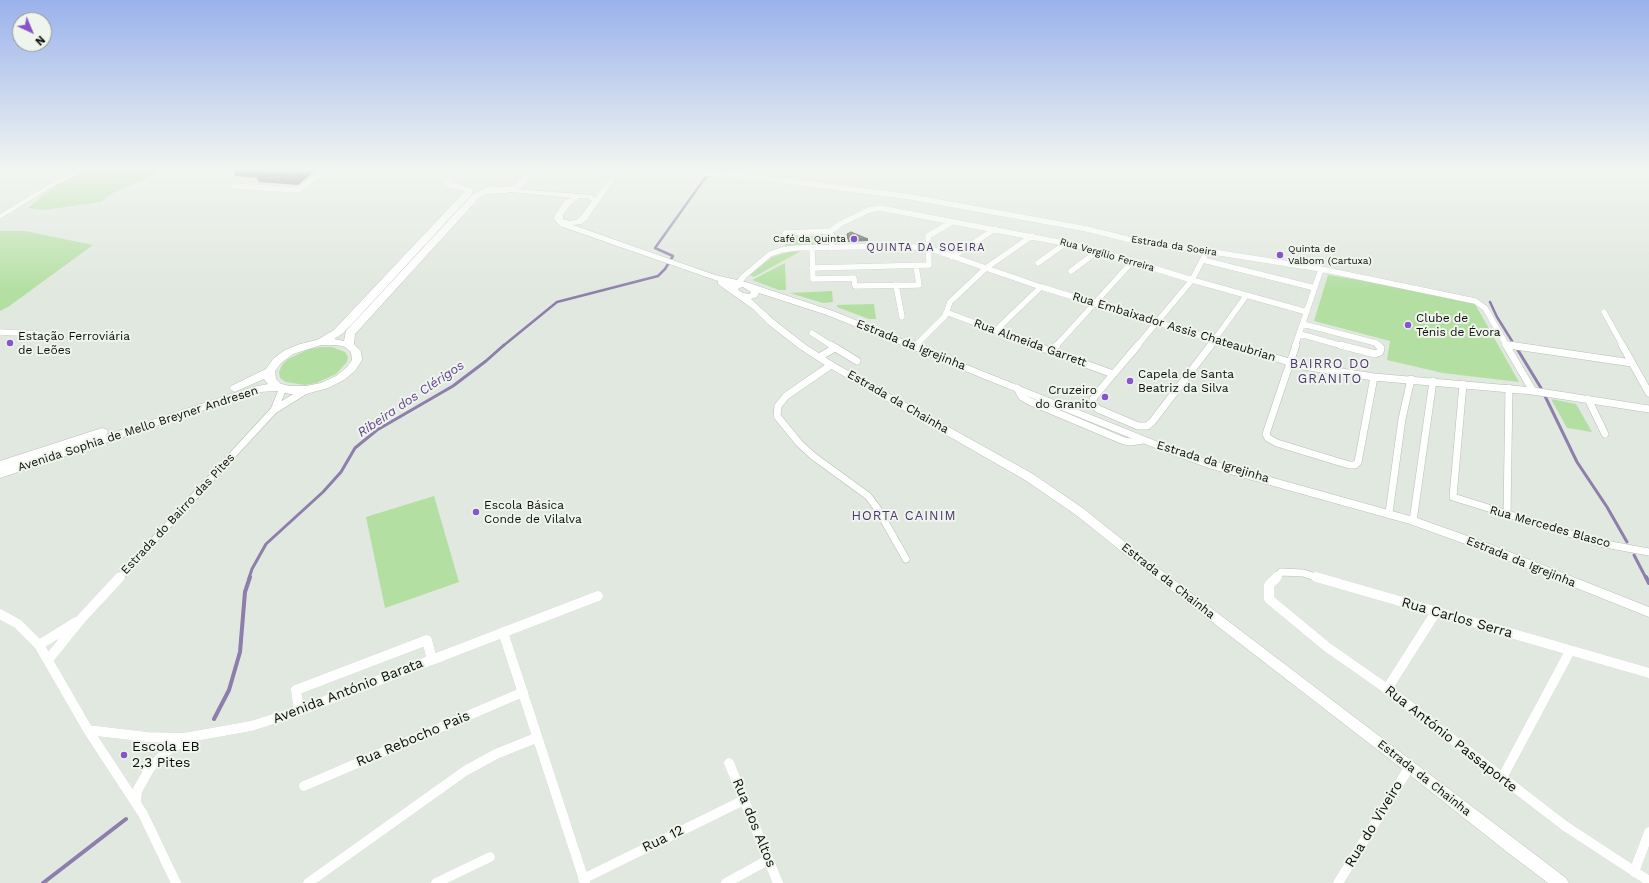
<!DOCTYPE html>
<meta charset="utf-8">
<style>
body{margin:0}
#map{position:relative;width:1649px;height:883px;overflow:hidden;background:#e1e8df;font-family:"Work Sans",sans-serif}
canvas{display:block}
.north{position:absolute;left:12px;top:12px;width:40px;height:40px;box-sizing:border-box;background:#eff5ec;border:1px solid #949892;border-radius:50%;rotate:136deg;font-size:11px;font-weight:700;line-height:16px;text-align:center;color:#0b0d0a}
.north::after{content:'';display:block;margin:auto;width:14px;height:18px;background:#8754cc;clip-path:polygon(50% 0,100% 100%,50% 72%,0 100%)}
</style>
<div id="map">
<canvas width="1649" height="883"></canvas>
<div class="north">N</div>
</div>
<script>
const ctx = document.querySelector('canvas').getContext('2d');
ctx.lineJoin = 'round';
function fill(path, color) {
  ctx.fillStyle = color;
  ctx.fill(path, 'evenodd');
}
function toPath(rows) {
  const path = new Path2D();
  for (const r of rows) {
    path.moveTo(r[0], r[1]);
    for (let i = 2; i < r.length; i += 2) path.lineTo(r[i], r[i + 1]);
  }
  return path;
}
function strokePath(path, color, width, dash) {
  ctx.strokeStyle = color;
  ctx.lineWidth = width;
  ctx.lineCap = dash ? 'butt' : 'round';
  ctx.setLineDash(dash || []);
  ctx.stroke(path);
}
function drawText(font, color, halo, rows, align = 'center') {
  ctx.font = font + ' "Work Sans",sans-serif';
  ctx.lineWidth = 4;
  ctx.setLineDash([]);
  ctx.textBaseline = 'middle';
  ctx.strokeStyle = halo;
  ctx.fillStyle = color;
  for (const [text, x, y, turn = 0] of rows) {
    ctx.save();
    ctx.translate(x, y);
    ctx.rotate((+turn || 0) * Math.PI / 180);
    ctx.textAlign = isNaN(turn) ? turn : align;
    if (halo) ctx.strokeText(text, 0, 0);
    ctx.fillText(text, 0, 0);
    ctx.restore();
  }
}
const green = toPath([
 [92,169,164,169,151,176,111,194,101,202,44,210,28,208,59,183],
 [0,231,25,231,93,245,8,307,0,311],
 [787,236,818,236,820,237,820,242,816,244,785,246,786,243,788,242,786,240,786,237],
 [801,251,754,277,750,275,772,257,789,252],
 [785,263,786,290,779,290,752,280],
 [1328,275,1359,280,1475,304,1519,382,1443,373,1387,360,1390,341,1314,321],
 [832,291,833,302,823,303,790,293],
 [874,304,876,319,869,319,837,307,837,305],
 [321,347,332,347,345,352,348,357,347,362,336,374,316,383,305,385,286,382,280,378,279,372,282,365,288,359,309,349],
 [1551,399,1576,404,1592,432,1567,428],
 [434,496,459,582,385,608,366,517]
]);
const streamFar2 = toPath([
 [720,173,725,169],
 [1490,302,1497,317,1512,341],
 [503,346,557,302,658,276,665,269,673,256,655,248,705,178,709,176]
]);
const streamFar1 = toPath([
 [1516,347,1541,388],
 [1545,396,1577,462,1607,507,1627,542],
 [1634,555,1646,578],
 [249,578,252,569,266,544,323,492,341,472,355,448,377,430,453,386,486,361,504,345]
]);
const stream = toPath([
 [1646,577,1649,583],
 [214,719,229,690,240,652,245,592,250,577],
 [43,883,126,819]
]);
const streetFar2 = toPath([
 [646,169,757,177,911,197,1087,229,1143,243,1207,251,1321,269,1475,301,1485,308,1507,346],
 [234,186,298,190,326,169],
 [595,203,612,179,613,175,612,171,598,169],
 [785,233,831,231],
 [812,248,813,279,854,278,855,286,919,285,916,266],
 [832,248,831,231,840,224,869,210,880,208,1085,247,1192,280,1307,312],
 [952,257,995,229],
 [1203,260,1315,288],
 [1038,263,1066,243],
 [812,268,929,265,928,236,952,222],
 [1071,271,1098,251],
 [896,285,902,317],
 [736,286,744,276,770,254,782,250,796,248,898,246,928,248,1041,287,1235,346],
 [946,312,1036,346],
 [1604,312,1623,346],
 [1303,324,1376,343,1379,346],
 [996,330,1041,287],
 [0,332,38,334],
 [812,333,832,346],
 [1300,334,1343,346],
 [1505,344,1515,346],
 [915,346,945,316,950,302,986,268,1032,236],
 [1056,346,1132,262],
 [1137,346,1192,280,1207,251],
 [1210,346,1246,296],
 [1295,346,1321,269]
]);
const streetFar1 = toPath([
 [831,345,857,361],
 [1034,345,1113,374],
 [1138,345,1094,397,1092,403,1098,409,1138,426,1147,426,1152,422,1211,345],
 [1232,345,1303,366,1374,377,1533,391,1649,409],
 [1296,345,1266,434,1268,438,1277,443,1349,465,1355,465,1358,462,1374,377],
 [1340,345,1375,354,1380,352,1381,348,1378,345],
 [1506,345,1533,391],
 [1509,345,1632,363],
 [1622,345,1649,393],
 [915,346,916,345],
 [1051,351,1057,345],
 [819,357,835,348],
 [831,365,786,396,778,406,777,416,799,443,813,456,868,496,877,508,906,559],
 [1463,384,1453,497,1600,543,1649,552],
 [1017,388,1022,397,1029,401,1124,441,1131,442,1143,440],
 [1588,399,1605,434],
 [274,410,283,388],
 [1389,513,1402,419,1411,379],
 [1507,515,1509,388],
 [1413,521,1433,381],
 [119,578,274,410,306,390],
 [1276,578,1281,572,1303,573,1319,578]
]);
const street = toPath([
 [1277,577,1269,585,1269,599,1327,647,1387,689,1565,826,1649,881],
 [1316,577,1649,673],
 [0,614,18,624,39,645,88,730,143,814,176,883],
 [503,632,585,883],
 [39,645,76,622],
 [48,660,81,619,120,577],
 [1387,689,1436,612],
 [299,711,296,690,427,640,432,660],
 [88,730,147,737,184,738,251,726,299,711,598,596],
 [729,763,778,883],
 [1502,778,1570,651],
 [304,786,523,692],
 [136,803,137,791,150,768,167,751,188,739],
 [1634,872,1649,832],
 [583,879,744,800],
 [308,883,465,771,496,754,536,738],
 [436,883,490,857],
 [726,883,768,860],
 [1338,883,1410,766]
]);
const secondary = toPath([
 [82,169,90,169,57,184,0,219,0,214,53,182,82,169],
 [504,188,591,195,600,200,587,220,581,224,573,225,715,275,746,282,833,311,1178,450,1216,462,1417,518,1487,543,1649,607,1649,617,1479,549,1410,524,1209,468,1170,454,827,315,759,293,757,297,751,299,774,320,806,345,834,363,1033,474,1084,509,1140,554,1566,878,1569,883,1548,883,1507,852,1405,771,1132,560,1076,515,1025,480,828,367,800,349,768,324,753,309,718,284,718,281,560,226,554,219,555,215,565,200,571,198,502,191,501,190,504,188],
 [580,198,588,198,592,201,581,216,576,220,570,221,563,219,563,215,571,204,580,198],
 [743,287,751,292,750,294,743,293,738,290,739,288,743,287]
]);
const primary = toPath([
 [454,169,462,169,451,182,472,188,473,190,471,195,352,324,342,334,334,339,344,341,346,331,472,195,488,186,506,187,514,185,531,169,539,169,520,189,506,193,486,194,478,199,355,334,354,344,361,351,362,360,355,371,344,380,328,388,306,394,290,394,277,391,258,392,0,478,0,469,38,457,0,469,0,461,102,428,106,429,108,432,106,435,253,387,268,384,264,379,239,390,235,392,231,390,229,388,231,386,266,369,273,359,285,350,300,344,317,340,334,330,464,192,464,191,449,188,442,183,454,169],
 [321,345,337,345,345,347,351,352,352,360,347,367,336,376,321,383,306,386,290,386,281,384,276,379,275,371,281,363,293,354,321,345]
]);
const wall = toPath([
 [232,169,317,169,298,185,259,182,257,178,235,176],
 [847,234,868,239,868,241,848,242]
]);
const shadedWall = toPath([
 [304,169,317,169,298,185,295,176]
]);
const building = toPath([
 [243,169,304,169,295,176,255,174,261,170,243,169],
 [851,232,868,239,848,239,847,234,851,232]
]);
const markers = [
 [854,239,4,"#8754cc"],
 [1280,255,4,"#8754cc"],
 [1408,325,4,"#8754cc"],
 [10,343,4,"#8754cc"],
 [1130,381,4,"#8754cc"],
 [1105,397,4,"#8754cc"],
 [476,512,4,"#8754cc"],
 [124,755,4,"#8754cc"]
];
const farPoinames = [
 ["Café da Quinta",846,239],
 ["Quinta de",1288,249,"left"],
 ["Valbom (Cartuxa)",1288,261,"left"]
];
const farStreetnames = [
 ["Estrada da Soeira",1174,246,9],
 ["Rua Vergílio Ferreira",1107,255,16]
];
const farNeighbourhoodnames = [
 ["QUINTA DA SOEIRA",926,248]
];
const poiNames = [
 ["Clube de",1416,318],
 ["Ténis de Évora",1416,332],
 ["Estação Ferroviária",18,336],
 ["de Leões",18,350],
 ["Capela de Santa",1138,374],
 ["Beatriz da Silva",1138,388],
 ["Cruzeiro",1097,390,"right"],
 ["do Granito",1097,404,"right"],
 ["Escola Básica",484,505],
 ["Conde de Vilalva",484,519]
];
const streetNames = [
 ["Rua Embaixador Assis Chateaubrian",1174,327,17],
 ["Rua Almeida Garrett",1030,343,20],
 ["Estrada da Igrejinha",911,345,22],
 ["Estrada da Chainha",898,402,30],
 ["Avenida Sophia de Mello Breyner Andresen",138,429,-18],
 ["Estrada da Igrejinha",1213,462,17],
 ["Estrada do Bairro das Pites",178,514,-47],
 ["Rua Mercedes Blasco",1550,527,16],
 ["Estrada da Igrejinha",1521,562,22],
 ["Estrada da Chainha",1168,581,38],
 ["Estrada da Chainha",1424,778,38]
];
const neighbourhoodNames = [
 ["BAIRRO DO",1330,364],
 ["GRANITO",1330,379],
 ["HORTA CAINIM",904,516]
];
const waterNames = [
 ["Ribeira dos Clérigos",411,399,-34]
];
const nearStreetnames = [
 ["Rua Carlos Serra",1457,618,16],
 ["Avenida António Barata",348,691,-21],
 ["Rua Rebocho Pais",413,739,-23],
 ["Rua António Passaporte",1451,739,38],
 ["Rua dos Altos",754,823,68],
 ["Rua do Viveiro",1374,824,-59],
 ["Rua 12",663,839,-26]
];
const nearPoinames = [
 ["Escola EB",132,747],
 ["2,3 Pites",132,763]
];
fill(green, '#b3dfa2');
strokePath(streamFar2, '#8e7eac', 2.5);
strokePath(streamFar1, '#8e7eac', 3);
strokePath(stream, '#8e7eac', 4);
strokePath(streetFar2, '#b8beb6', 6);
strokePath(streetFar1, '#b8beb6', 8);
strokePath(street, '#b8beb6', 10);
strokePath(secondary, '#b8beb6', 1);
strokePath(primary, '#b8beb6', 1);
strokePath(streetFar2, '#fff', 5.5);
strokePath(streetFar1, '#fff', 7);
strokePath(street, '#fff', 10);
fill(secondary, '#fff');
fill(primary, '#fff');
fill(wall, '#4a4e48');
fill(shadedWall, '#3c403b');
fill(building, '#565b54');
strokePath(building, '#3c403b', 1);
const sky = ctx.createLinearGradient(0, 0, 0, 292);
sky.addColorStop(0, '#9ab2ec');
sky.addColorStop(0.58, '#f2f5f1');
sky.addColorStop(1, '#f2f5f100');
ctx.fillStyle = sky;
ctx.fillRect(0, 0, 1649, 292);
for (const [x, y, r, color] of markers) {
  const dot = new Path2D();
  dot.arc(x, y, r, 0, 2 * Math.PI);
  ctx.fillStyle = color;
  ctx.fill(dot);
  strokePath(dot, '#eff5ec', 1.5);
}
drawText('10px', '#0b0d0a', '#eff5ec', farPoinames, 'right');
drawText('10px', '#0b0d0a', '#eff5ec', farStreetnames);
ctx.letterSpacing = '1px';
drawText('11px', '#4d3571', '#eff5ec', farNeighbourhoodnames);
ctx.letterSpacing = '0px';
drawText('12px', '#0b0d0a', '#eff5ec', poiNames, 'left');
drawText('12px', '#0b0d0a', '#eff5ec', streetNames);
ctx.letterSpacing = '1px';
drawText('13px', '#4d3571', '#eff5ec', neighbourhoodNames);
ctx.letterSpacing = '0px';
drawText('italic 13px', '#634392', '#eff5ec', waterNames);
drawText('14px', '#0b0d0a', '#eff5ec', nearStreetnames);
drawText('14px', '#0b0d0a', '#eff5ec', nearPoinames, 'left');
</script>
